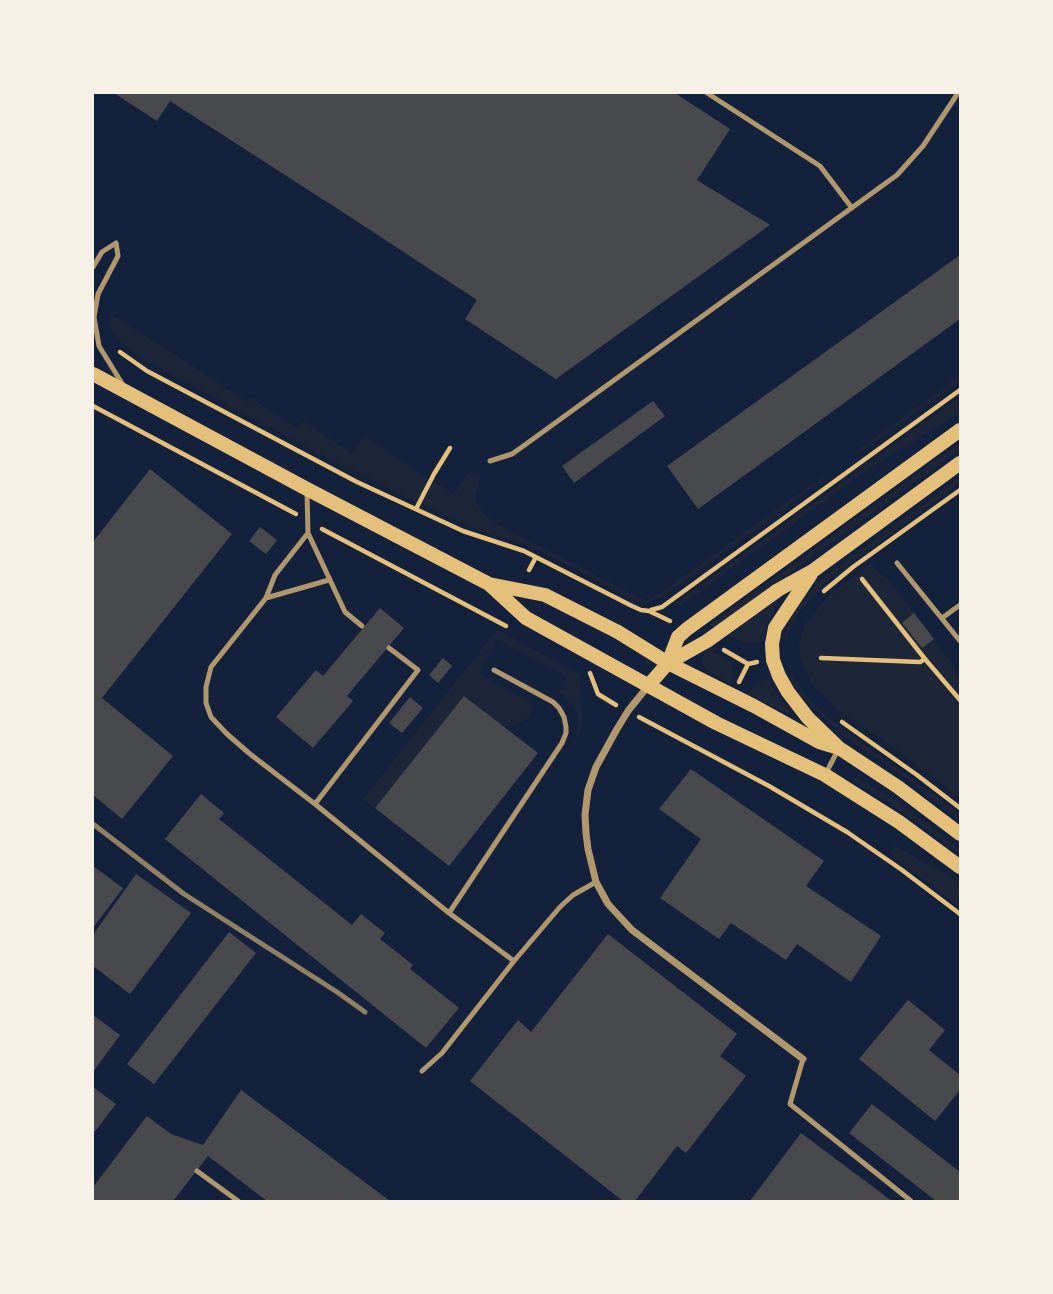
<!DOCTYPE html>
<style>
body{margin:0}
#map{position:relative;width:1053px;height:1294px;overflow:hidden;background:#14213d;font-family:Ubuntu,sans-serif}
canvas{display:block}
.frame{position:absolute;inset:0;border:94px solid #f6f1e7;pointer-events:none}
</style>
<div id="map">
<canvas width="1053" height="1294"></canvas>
<div class="frame"></div>
</div>
<script>
const ctx = document.querySelector('canvas').getContext('2d');
ctx.lineJoin = 'round';
function fill(path, color) {
  ctx.fillStyle = color;
  ctx.fill(path, 'evenodd');
}
function toPath(rows) {
  const path = new Path2D();
  for (const r of rows) {
    path.moveTo(r[0], r[1]);
    for (let i = 2; i < r.length; i += 2) path.lineTo(r[i], r[i + 1]);
  }
  return path;
}
function strokePath(path, color, width, dash) {
  ctx.strokeStyle = color;
  ctx.lineWidth = width;
  ctx.lineCap = dash ? 'butt' : 'round';
  ctx.setLineDash(dash || []);
  ctx.stroke(path);
}
const green = toPath([
 [110,313,248,402,251,398,297,428,303,421,352,453,364,436,429,479,416,502,325,457,137,356,118,339,112,331,109,321],
 [960,376,960,381,861,452,859,449],
 [960,397,960,413,873,466,677,608,676,604,677,603],
 [960,443,960,449,715,628,709,625],
 [468,473,481,476,475,498,480,509,486,516,506,529,642,599,647,600,663,591,823,476,825,479,678,586,661,597,648,603,637,601,536,549,522,543,485,533,422,504,433,482,454,494],
 [960,477,960,483,825,582,799,613,790,630,788,639,783,639,787,626,795,611,813,588,828,574],
 [870,564,890,581,951,662,960,679,960,798,880,738,838,711,814,686,801,662,799,644,805,625,822,603,836,590],
 [773,603,775,606,766,626,763,642,746,643,728,636],
 [497,630,579,674,583,724,575,745,574,744,579,720,574,707,560,692,566,676,497,639,479,674,529,702,532,709,530,716,521,723,504,727,464,696,375,808,363,799],
 [709,649,729,661,731,665,734,675,730,684,704,668,702,659,705,653],
 [793,676,810,700,837,725,941,800,960,815,960,820,910,781,849,740,833,727,806,701,796,689,789,677],
 [769,679,775,692,788,710,788,715,748,694,756,683],
 [853,776,891,797,924,821,960,850,960,854,921,825,852,779],
 [895,846,960,882,960,907,890,854]
]);
const building = toPath([
 [114,93,675,93,730,129,697,180,770,225,556,379,465,319,477,300,344,213,170,101,157,121],
 [960,255,960,319,698,509,667,466],
 [653,401,665,416,574,483,562,466],
 [150,469,232,534,102,698,173,756,122,819,93,795,93,542],
 [260,527,277,540,266,554,249,541],
 [380,608,404,628,347,696,353,701,313,748,276,717,316,670,323,676],
 [914,613,934,639,922,648,902,623],
 [443,658,452,666,438,683,429,675],
 [464,696,538,753,449,866,375,808],
 [410,697,423,708,402,733,389,723],
 [691,769,824,861,806,886,881,936,851,982,797,944,786,960,731,923,719,939,660,898,701,839,659,809],
 [201,794,224,813,219,819,352,925,361,914,385,933,380,939,413,965,410,969,459,1008,426,1048,165,839],
 [93,866,123,888,93,928,93,893,94,891,93,890],
 [136,874,191,913,130,994,93,966,93,935],
 [229,932,256,953,154,1084,127,1064],
 [608,934,737,1034,720,1056,746,1076,686,1153,677,1146,635,1201,623,1201,470,1081,518,1020,531,1032],
 [908,1000,945,1030,929,1050,960,1075,960,1090,935,1121,859,1059],
 [93,1015,120,1035,93,1072],
 [93,1087,116,1104,93,1134],
 [241,1090,390,1201,267,1201,208,1156,173,1201,93,1201,93,1187,147,1116,171,1134,203,1145],
 [872,1104,960,1172,960,1201,936,1201,849,1133],
 [801,1133,892,1201,750,1201]
]);
const path = toPath([
 [120,352,147,371,357,482,463,531,524,551,632,606,641,610,649,611,670,621],
 [93,406,296,514],
 [416,509,434,474,450,448],
 [322,529,506,626],
 [529,570,536,557],
 [862,579,925,659,960,700],
 [824,591,853,567,960,490],
 [651,610,662,607,960,390],
 [724,650,748,664,757,662],
 [821,658,920,662,925,659],
 [590,673,598,694,616,705],
 [739,682,748,664],
 [639,717,769,786,847,832,902,870,960,914],
 [842,722,917,775,960,808]
]);
const service = toPath([
 [707,93,820,166,852,208],
 [93,267,102,252,116,243,118,256,98,294,94,317,99,346,123,385],
 [490,461,512,454,522,447,897,175,923,146,958,93],
 [307,492,308,533,345,612,362,626],
 [308,533,275,575,266,598,211,667,206,687,206,703,211,717,227,734,250,754,315,804,449,913,514,961],
 [897,563,960,641],
 [266,598,329,580],
 [942,618,960,605],
 [826,773,839,748],
 [315,804,418,670,389,648],
 [449,913,562,743,566,733,566,727,564,717,559,708,553,702,494,670],
 [803,1059,790,1104,911,1201],
 [422,1071,442,1053,514,961,560,907,573,895,596,882],
 [197,1171,238,1201]
]);
const minor = toPath([
 [648,686,628,711,617,729,596,767,588,790,585,815,586,833,588,849,596,882,608,904,632,930,803,1059]
]);
const secondary = toPath([
 [93,374,307,489,489,584,526,618,716,723,825,775,899,822,960,867],
 [811,574,775,628,772,644,773,660,779,676,788,692,808,718,838,747],
 [489,584,545,595,618,632,668,663,754,706,819,742,839,748,898,787,960,834],
 [668,663,678,637,687,629,960,430],
 [648,686,668,663,707,641,778,590,814,570,960,463]
]);
const rail = toPath([
 [93,824,184,894,337,992,365,1012]
]);
fill(green, '#1d2539');
fill(building, '#48494c');
strokePath(path, '#e5c07b', 4.5);
strokePath(service, '#b1986c', 5);
strokePath(minor, '#b1986c', 7);
strokePath(secondary, '#e5c07b', 14);
strokePath(rail, '#918062', 5);
</script>
